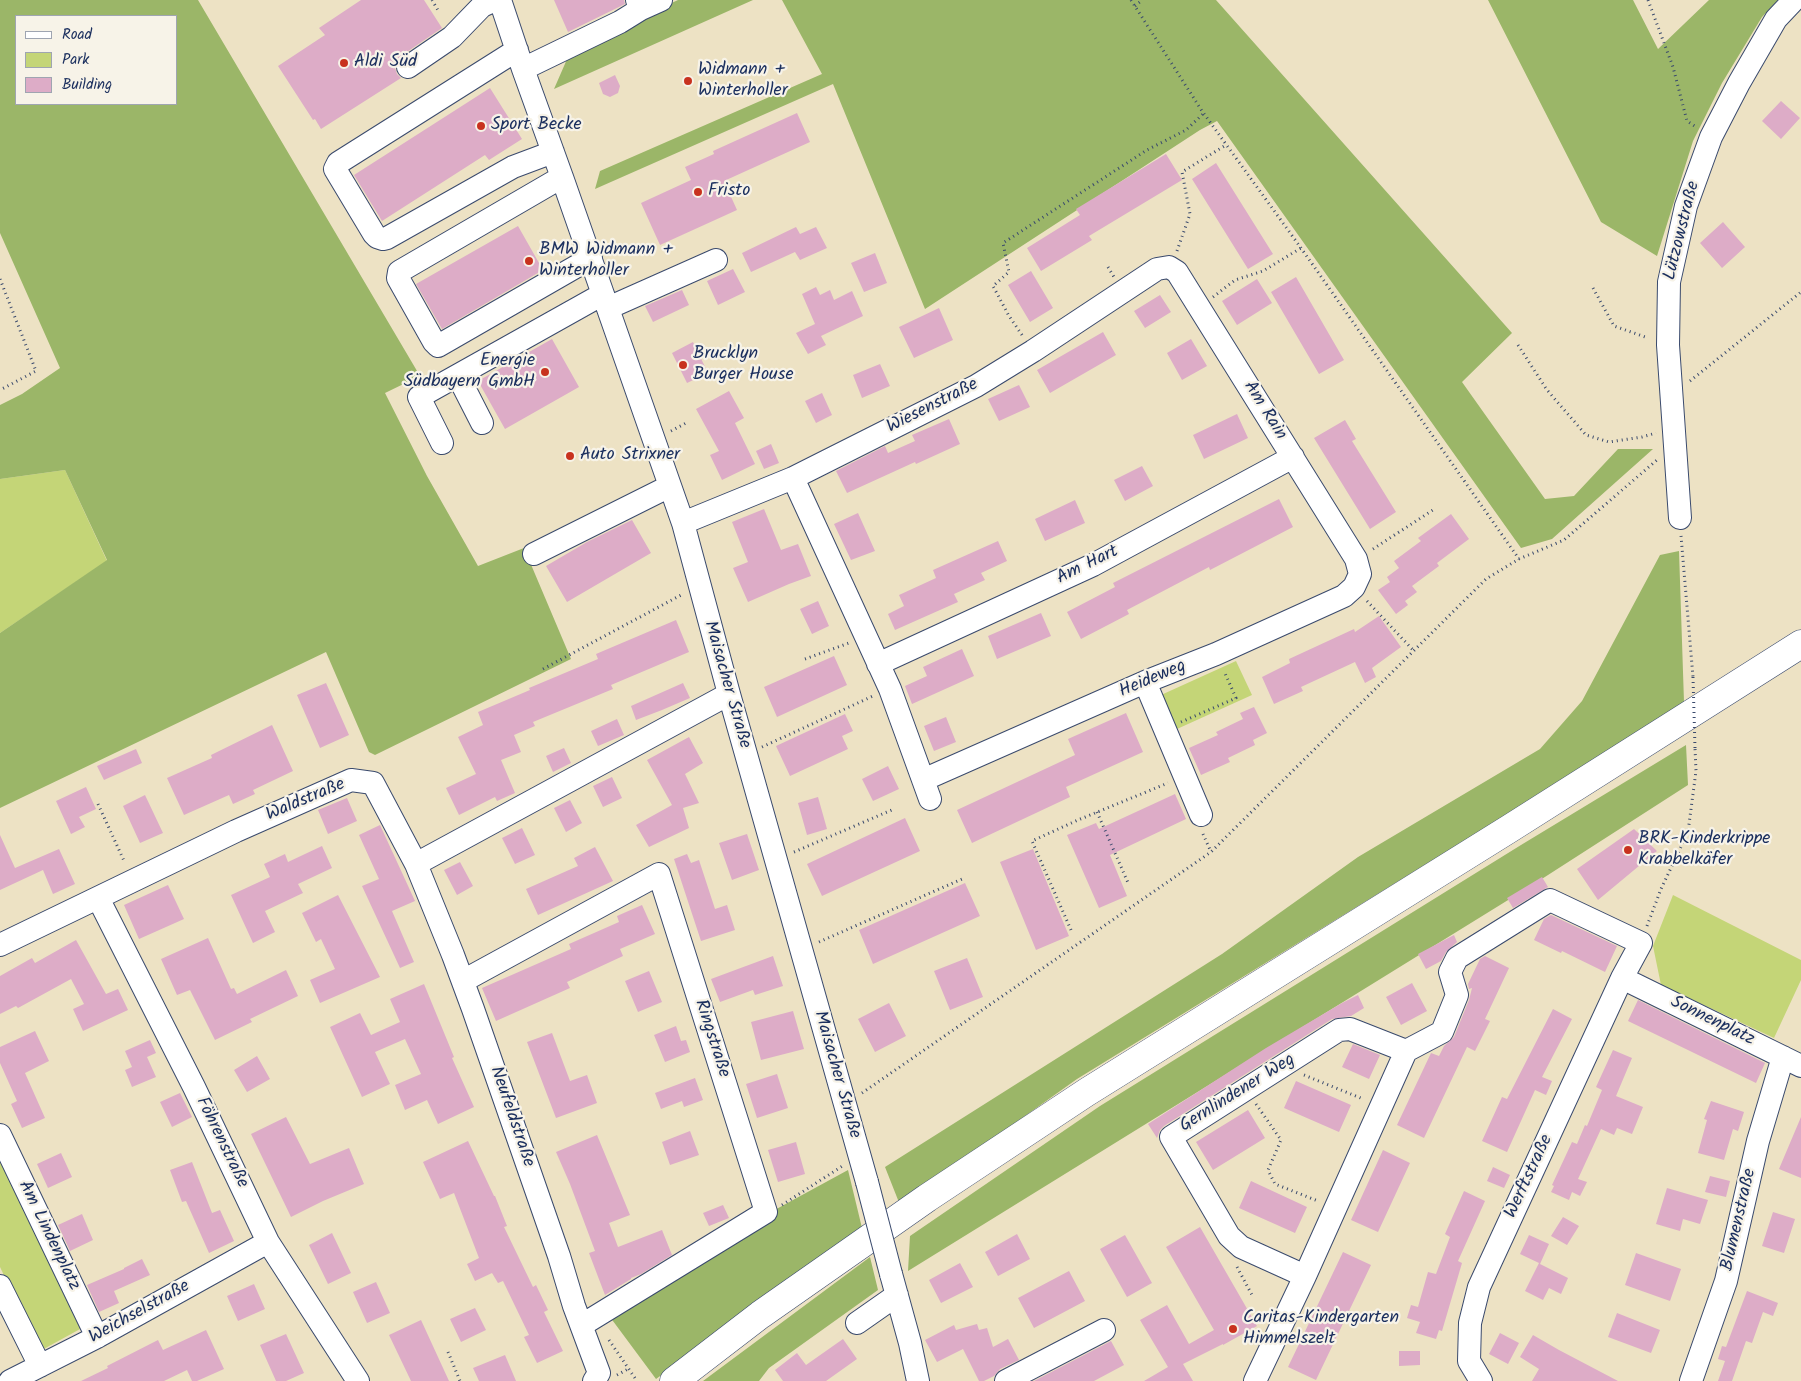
<!DOCTYPE html>
<meta charset="utf-8">
<style>
body{margin:0}
#map{position:relative;width:1801px;height:1381px;overflow:hidden;background:#ede2c4;font-family:Kalam,sans-serif}
canvas{display:block}
.legend{position:absolute;left:15px;top:15px;width:162px;height:90px;box-sizing:border-box;background:#f7f3e8;border:1px solid #9fa5b1;margin:0;padding:6px 9px;list-style:none;font-size:15px;color:#1b2f5e}
.legend li{display:flex;align-items:center;gap:10px;height:25px}
.legend b{width:25px;border:1px solid #9fa5b1}
</style>
<div id="map">
<canvas width="1801" height="1381"></canvas>
<ul class="legend">
<li><b style="height:6px;background:#fff"></b>Road</li>
<li><b style="height:14px;background:#c4d577"></b>Park</li>
<li><b style="height:14px;background:#ddacc7"></b>Building</li>
</ul>
</div>
<script>
const ctx = document.querySelector('canvas').getContext('2d');
ctx.lineJoin = 'round';
function fill(path, color) {
  ctx.fillStyle = color;
  ctx.fill(path, 'evenodd');
}
function toPath(rows) {
  const path = new Path2D();
  for (const r of rows) {
    path.moveTo(r[0], r[1]);
    for (let i = 2; i < r.length; i += 2) path.lineTo(r[i], r[i + 1]);
  }
  return path;
}
function strokePath(path, color, width, dash) {
  ctx.strokeStyle = color;
  ctx.lineWidth = width;
  ctx.lineCap = dash ? 'butt' : 'round';
  ctx.setLineDash(dash || []);
  ctx.stroke(path);
}
function drawText(font, color, halo, rows, align = 'center') {
  ctx.font = font + ' Kalam,sans-serif';
  ctx.lineWidth = 4.5;
  ctx.setLineDash([]);
  ctx.textBaseline = 'middle';
  ctx.strokeStyle = halo;
  ctx.fillStyle = color;
  for (const [text, x, y, turn = 0] of rows) {
    ctx.save();
    ctx.translate(x, y);
    ctx.rotate((+turn || 0) * Math.PI / 180);
    ctx.textAlign = isNaN(turn) ? turn : align;
    if (halo) ctx.strokeText(text, 0, 0);
    ctx.fillText(text, 0, 0);
    ctx.restore();
  }
}
const green = toPath([
 [65,470,107,561,0,633,0,479],
 [1236,661,1252,695,1177,729,1161,695],
 [1673,895,1801,960,1801,980,1774,1038,1661,985,1653,946],
 [0,1152,82,1328,40,1351,0,1267]
]);
const forest = toPath([
 [0,0,198,0,420,376,385,393,427,476,478,566,524,548,571,659,375,755,369,752,326,652,0,808,0,633,107,560,65,470,0,479,0,405,22,394,60,368,0,233],
 [16,16,176,16,176,104,16,104],
 [678,0,753,0,554,89,571,50],
 [782,0,1216,0,1512,333,1462,382,1545,499,1574,496,1618,449,1653,449,1552,539,1521,548,1217,121,1200,130,925,309,833,84,595,189,600,171,822,74],
 [1488,0,1633,0,1658,49,1709,0,1778,0,1762,17,1722,83,1693,141,1657,256,1601,222],
 [1679,551,1684,702,1501,818,1077,1079,900,1205,885,1167,1222,954,1358,857,1540,749,1582,701,1660,555],
 [1686,745,1688,785,1534,884,908,1271,910,1236,1100,1106,1521,845],
 [848,1170,862,1228,656,1379,610,1317,771,1212],
 [870,1257,878,1290,769,1368,759,1381,703,1381]
]);
const building = toPath([
 [361,0,424,0,442,28,401,56,396,61,395,68,397,74,401,78,321,129,315,119,313,120,278,66,325,35,319,28],
 [554,0,624,0,625,4,568,32],
 [615,75,620,86,618,93,610,97,603,94,599,83],
 [490,88,522,139,489,160,485,155,382,221,354,175],
 [1781,101,1800,118,1781,139,1762,121],
 [797,113,810,142,724,181,737,210,660,245,641,203,691,180,685,167,714,154,713,151],
 [1166,154,1182,180,1089,236,1092,240,1041,271,1027,248,1080,215,1076,209],
 [1216,163,1273,254,1248,269,1192,179],
 [1723,222,1745,247,1722,268,1700,243],
 [518,226,543,270,442,329,416,284],
 [796,227,800,234,816,227,827,248,800,260,795,252,751,272,742,253],
 [875,253,887,283,864,292,851,263],
 [733,269,745,292,718,305,707,281],
 [1031,271,1053,308,1030,322,1008,285],
 [1296,277,1344,360,1319,374,1271,292],
 [1257,279,1272,303,1237,325,1222,301],
 [816,287,820,295,830,290,834,300,852,291,863,316,821,336,826,345,808,354,796,333,815,324,802,294],
 [682,290,689,305,653,322,645,306],
 [1160,295,1171,312,1145,328,1134,311],
 [939,308,953,340,914,358,899,327],
 [1103,332,1116,355,1050,393,1037,370],
 [552,339,579,387,505,429,478,381],
 [1191,339,1207,366,1182,380,1167,353],
 [693,342,708,373,687,383,672,353],
 [880,364,890,386,862,398,853,375],
 [1019,385,1030,407,999,421,988,399],
 [729,391,744,418,735,423,755,464,722,480,710,455,719,451,696,409],
 [822,393,832,415,816,423,805,401],
 [1237,414,1248,438,1204,459,1193,435],
 [949,419,960,444,916,464,915,462,847,493,836,471,885,446,888,453,915,441,912,435],
 [1345,420,1356,439,1352,441,1396,512,1370,529,1314,438],
 [771,444,779,463,764,469,756,451],
 [1142,466,1153,486,1125,501,1114,480],
 [1279,499,1293,527,1210,570,1209,567,1127,610,1129,614,1081,639,1067,612,1115,587,1113,583],
 [1075,500,1085,523,1045,541,1035,519],
 [764,509,781,550,798,544,811,576,789,584,748,602,733,568,748,562,732,522],
 [858,513,875,551,851,560,834,524],
 [1451,514,1469,539,1437,563,1439,566,1412,586,1417,592,1405,601,1408,605,1396,614,1378,590,1390,582,1387,577,1399,568,1394,561,1421,541,1418,538],
 [632,520,651,553,567,602,546,566,587,542],
 [998,541,1007,561,981,573,985,580,954,594,958,602,895,630,888,614,904,606,899,595,936,578,933,570],
 [818,601,829,626,812,634,800,609],
 [1041,613,1051,636,997,659,988,636],
 [1379,616,1401,647,1372,668,1376,677,1365,683,1355,662,1301,687,1303,691,1274,704,1262,677,1290,663,1289,659,1354,629,1355,632],
 [676,620,689,652,611,685,613,689,533,722,535,726,514,735,521,752,501,760,515,793,497,801,495,797,459,815,446,788,476,774,458,737,483,725,478,712,530,690,529,688,598,659,596,654],
 [962,649,974,676,912,704,905,686,927,676,923,667],
 [834,656,847,685,777,717,764,687],
 [326,683,349,735,320,748,297,695],
 [683,683,690,698,662,710,636,720,631,706],
 [1254,707,1267,733,1253,740,1255,745,1228,758,1230,762,1201,775,1189,748,1218,735,1216,732,1243,719,1240,713],
 [1126,713,1143,752,1066,787,1070,797,972,843,957,810,1075,755,1068,739],
 [845,714,853,731,842,736,848,749,790,776,776,746],
 [946,717,956,742,934,751,924,726],
 [617,719,624,735,598,746,591,731],
 [272,725,293,771,253,790,255,794,233,804,229,795,184,815,167,778,212,758,211,755],
 [689,737,703,763,685,774,699,803,683,808,689,828,649,847,636,825,672,805,647,760],
 [564,748,571,763,553,772,546,756],
 [136,749,142,763,104,780,97,766],
 [888,766,899,789,873,801,862,779],
 [612,777,622,798,603,807,593,786],
 [86,787,96,809,79,817,85,827,71,834,56,801],
 [1175,794,1186,819,1110,855,1127,896,1099,908,1067,835,1096,823,1099,829],
 [145,795,163,833,140,843,123,806],
 [818,797,827,829,807,835,798,803],
 [347,798,357,821,328,834,318,810],
 [570,800,582,823,566,832,554,808],
 [905,818,920,851,822,896,807,864],
 [380,825,415,901,392,911,414,962,400,968,362,886,379,879,359,835],
 [522,828,535,855,515,864,502,838],
 [1634,829,1657,851,1598,900,1577,869],
 [747,834,759,870,732,880,719,843],
 [0,835,15,868,59,849,75,884,53,894,43,870,0,890],
 [322,846,332,868,298,884,303,893,265,911,275,932,253,943,231,895,270,877,264,864,285,854,288,862],
 [595,847,613,881,538,915,526,889,578,866,574,858],
 [1033,849,1069,936,1036,950,1000,862],
 [687,854,691,863,699,860,715,909,727,905,735,930,701,941,674,859],
 [460,862,473,886,457,895,444,870],
 [1542,877,1548,887,1513,908,1507,898],
 [965,883,980,916,873,964,859,930],
 [168,885,184,919,139,939,124,905],
 [338,895,380,977,320,1003,310,980,335,969,321,939,316,942,302,913],
 [642,905,655,934,620,949,623,956,567,982,570,988,496,1021,482,988,571,949,569,944,619,922,617,916],
 [1551,915,1617,946,1605,972,1562,951,1561,953,1534,940,1544,919],
 [1454,935,1457,942,1446,952,1441,961,1426,969,1418,954],
 [208,938,231,989,234,988,237,994,286,970,298,996,250,1019,252,1022,215,1040,190,990,177,995,161,959],
 [76,940,106,994,118,989,128,1010,83,1031,73,1009,84,1004,71,979,18,1008,16,1006,0,1014,0,976,32,958,35,963],
 [773,956,783,986,755,995,753,990,720,1002,711,979],
 [1485,956,1509,968,1485,1019,1490,1021,1475,1051,1467,1047,1424,1138,1397,1125,1431,1053,1439,1056,1444,1046,1454,1037,1469,1000,1472,988,1469,989,1468,984,1480,959],
 [967,958,983,997,950,1010,934,971],
 [649,971,662,1002,638,1012,625,981],
 [1412,983,1427,1011,1401,1025,1386,997],
 [424,984,454,1057,452,1058,474,1107,438,1124,427,1100,405,1110,395,1085,421,1074,405,1039,375,1052,390,1084,362,1097,330,1027,360,1013,371,1035,400,1022,390,999],
 [1358,995,1364,1008,1351,1016,1332,1019,1164,1126,1160,1130,1157,1138,1148,1124,1266,1048,1342,1003],
 [1638,1000,1765,1063,1756,1083,1628,1021],
 [889,1003,906,1036,875,1052,858,1019],
 [1553,1009,1572,1019,1542,1077,1552,1081,1546,1095,1535,1090,1507,1152,1482,1141,1502,1097,1507,1099],
 [793,1011,804,1049,761,1060,751,1022],
 [676,1026,681,1041,686,1040,690,1052,665,1062,654,1035],
 [35,1031,49,1061,25,1073,45,1118,22,1128,11,1104,17,1101,0,1063,0,1047],
 [552,1033,570,1081,587,1075,597,1103,556,1118,527,1042],
 [150,1040,156,1053,147,1057,156,1077,132,1087,125,1070,132,1067,125,1051],
 [1353,1044,1380,1055,1369,1079,1342,1067],
 [1613,1050,1632,1058,1616,1096,1643,1107,1632,1134,1617,1128,1614,1135,1601,1129,1578,1179,1587,1182,1580,1196,1572,1192,1569,1200,1551,1192,1554,1186,1552,1185,1572,1142,1577,1144,1585,1125,1587,1126,1602,1090,1596,1087],
 [257,1056,270,1079,247,1092,234,1070],
 [777,1074,788,1108,757,1118,746,1084],
 [695,1078,703,1100,684,1107,682,1101,661,1109,655,1093],
 [1296,1081,1351,1105,1339,1132,1284,1108],
 [180,1093,192,1117,172,1127,160,1102],
 [1711,1101,1744,1112,1738,1131,1733,1129,1724,1160,1698,1153,1707,1120,1704,1119],
 [1248,1110,1265,1138,1213,1170,1196,1142],
 [286,1117,310,1164,349,1148,364,1184,323,1201,291,1217,251,1134],
 [1801,1117,1801,1178,1779,1169],
 [690,1131,699,1155,670,1165,662,1142],
 [597,1135,630,1215,609,1223,618,1247,662,1230,672,1255,641,1274,631,1278,631,1279,605,1295,589,1253,595,1251,570,1184,556,1152],
 [468,1141,494,1196,495,1196,507,1226,504,1227,533,1287,536,1285,548,1310,544,1312,563,1351,537,1363,524,1337,529,1335,503,1281,498,1283,492,1273,475,1281,467,1264,479,1258,454,1193,440,1199,423,1162],
 [796,1142,805,1174,778,1182,768,1150],
 [1383,1150,1410,1163,1378,1232,1351,1220],
 [61,1153,72,1177,48,1188,37,1164],
 [192,1162,212,1213,220,1210,234,1241,209,1253,186,1201,182,1202,170,1170],
 [1493,1167,1510,1175,1504,1188,1487,1181],
 [1710,1176,1730,1181,1726,1197,1705,1192],
 [1251,1181,1307,1207,1295,1233,1239,1208],
 [1667,1188,1708,1200,1700,1224,1683,1219,1680,1231,1656,1224],
 [1464,1191,1485,1201,1458,1261,1462,1263,1442,1331,1439,1330,1436,1339,1416,1333,1420,1322,1407,1318,1411,1305,1418,1307,1428,1272,1436,1274,1450,1237,1445,1234],
 [723,1205,729,1218,709,1226,703,1213],
 [1773,1212,1795,1219,1784,1253,1762,1246],
 [82,1214,93,1240,70,1251,58,1225],
 [1563,1217,1579,1226,1567,1245,1551,1236],
 [1200,1227,1257,1326,1223,1345,1223,1344,1183,1364,1193,1381,1144,1381,1168,1367,1140,1320,1167,1305,1189,1344,1214,1330,1166,1247],
 [332,1233,351,1273,328,1284,309,1245],
 [1017,1234,1030,1259,998,1276,985,1252],
 [1125,1235,1152,1283,1127,1297,1100,1249],
 [1529,1235,1549,1244,1540,1264,1568,1278,1561,1294,1549,1288,1543,1300,1525,1291,1539,1263,1520,1254],
 [1343,1252,1371,1265,1316,1380,1288,1367],
 [1636,1253,1681,1269,1670,1301,1625,1285],
 [142,1259,150,1275,114,1291,119,1303,99,1312,87,1285,124,1269,124,1268],
 [960,1263,973,1287,941,1303,929,1280],
 [1069,1271,1085,1301,1034,1328,1018,1298],
 [376,1282,390,1313,367,1323,353,1292],
 [254,1284,265,1309,238,1321,227,1296],
 [1747,1291,1778,1303,1773,1316,1763,1312,1752,1343,1746,1341,1732,1381,1718,1381,1725,1361,1718,1359,1722,1346,1726,1347],
 [475,1308,486,1330,461,1342,450,1319],
 [1617,1313,1660,1330,1651,1353,1608,1337],
 [421,1320,449,1381,411,1381,389,1335],
 [977,1324,979,1330,987,1328,993,1347,1008,1339,1019,1360,1000,1369,994,1376,984,1381,979,1381,963,1349,937,1362,925,1340,954,1325,956,1330],
 [206,1330,224,1369,197,1381,192,1381,187,1370,164,1381,81,1381,108,1368,107,1366,158,1340,163,1350],
 [1500,1333,1519,1343,1508,1364,1489,1354],
 [286,1334,304,1373,286,1381,276,1381,260,1345],
 [1533,1335,1559,1350,1618,1381,1532,1381,1539,1369,1520,1357],
 [843,1339,857,1359,826,1381,783,1381,775,1370,797,1353,806,1365],
 [1111,1341,1124,1365,1094,1381,1034,1381],
 [1399,1351,1420,1351,1420,1365,1399,1366],
 [505,1355,516,1381,479,1381,473,1368]
]);
const path = toPath([
 [432,0,439,12],
 [1131,0,1202,111,1301,248,1519,559],
 [1648,0,1673,67,1687,121,1696,127],
 [1135,6,1142,0],
 [1177,251,1190,214,1182,172,1226,145],
 [1108,267,1114,277],
 [0,279,36,371,0,390],
 [1593,288,1614,326,1648,338],
 [1213,297,1235,280,1263,271,1301,248],
 [1022,335,1009,316,993,286,1009,272,1003,243,1147,150,1186,130,1204,113],
 [1518,345,1547,390,1586,435,1609,442,1642,437,1656,433],
 [1690,381,1801,292],
 [671,431,688,422],
 [1681,536,1693,677],
 [1373,549,1433,510],
 [1367,601,1413,650],
 [805,659,849,643],
 [543,669,683,594],
 [1181,722,1236,698,1224,671],
 [762,747,873,696],
 [98,804,125,863],
 [1097,812,1129,885],
 [1203,834,1211,852],
 [794,852,894,809],
 [1647,926,1661,889,1688,832,1696,771,1695,748],
 [1071,930,1032,841,1078,820,1168,783],
 [819,942,962,879],
 [1304,1075,1363,1099],
 [862,1093,1211,852,1486,579,1519,559,1564,540,1657,460],
 [1256,1104,1281,1140,1268,1170,1275,1184,1318,1201],
 [782,1205,844,1165],
 [1237,1267,1252,1295],
 [609,1340,637,1381],
 [448,1352,460,1381],
 [617,1375,630,1368]
]);
const minor = toPath([
 [500,0,523,69,563,180,683,523,729,694,867,1182],
 [637,0,641,9,661,0],
 [517,50,338,163,335,169,374,234,377,237,383,239,387,238,513,167,553,152],
 [408,67,452,37,482,6,495,0],
 [523,69,620,22,641,9],
 [562,177,402,270,399,272,398,278,434,342,438,346,591,258],
 [608,308,716,260],
 [458,376,482,423],
 [442,443,419,397,603,294],
 [793,478,890,689,930,799],
 [1680,518,1668,345,1669,282,1686,206,1711,137,1739,83,1776,19,1794,0],
 [683,523,793,478,976,386,1033,351,1157,269,1169,267,1177,272,1356,559,1360,574,1354,587,1344,596,1216,654,1145,682,923,780],
 [534,554,670,486],
 [878,664,1093,565,1293,457],
 [1145,682,1201,815],
 [416,864,453,955,473,1009,559,1256,574,1306,599,1373,594,1381],
 [98,898,194,1087,268,1242,358,1381],
 [0,945,236,831,351,780,373,783,416,864,729,694],
 [1622,978,1801,1066],
 [463,981,659,874,766,1212,582,1325],
 [0,1135,97,1337],
 [891,1274,910,1343,918,1381],
 [1305,1276,1241,1247,1229,1236,1171,1137,1339,1030,1350,1029,1406,1051],
 [0,1286,40,1366],
 [857,1323,897,1295],
 [10,1381,97,1337,268,1242],
 [1006,1381,1104,1330],
 [1255,1381,1305,1276,1406,1051,1442,1032,1457,995,1450,972,1457,958,1550,900,1641,943,1622,978,1479,1287,1470,1323,1469,1361,1481,1381],
 [1691,1381,1726,1281,1758,1141,1783,1057]
]);
const highway = toPath([
 [674,1381,760,1315,927,1198,1087,1092,1509,829,1801,644]
]);
const pathBridge = toPath([
 [1693,677,1695,748]
]);
const minorBridge = toPath([
 [867,1182,891,1274]
]);
const markers = [
 [344,63,5,"#c8321e"],
 [688,81,5,"#c8321e"],
 [481,126,5,"#c8321e"],
 [698,192,5,"#c8321e"],
 [529,261,5,"#c8321e"],
 [683,365,5,"#c8321e"],
 [545,372,5,"#c8321e"],
 [570,456,5,"#c8321e"],
 [1628,850,5,"#c8321e"],
 [1233,1329,5,"#c8321e"]
];
const poiNames = [
 ["Aldi Süd",354,63],
 ["Widmann +",698,71],
 ["Winterholler",698,92],
 ["Sport Becke",491,126],
 ["Fristo",708,192],
 ["BMW Widmann +",539,251],
 ["Winterholler",539,272],
 ["Brucklyn",693,355],
 ["Burger House",693,376],
 ["Energie",535,362,"right"],
 ["Südbayern GmbH",535,383,"right"],
 ["Auto Strixner",580,456],
 ["BRK-Kinderkrippe",1638,840],
 ["Krabbelkäfer",1638,861],
 ["Caritas-Kindergarten",1243,1319],
 ["Himmelszelt",1243,1340]
];
const streetNames = [
 ["Lützowstraße",1683,231,-76],
 ["Wiesenstraße",933,407,-27],
 ["Am Rain",1264,411,58],
 ["Am Hart",1088,566,-26],
 ["Heideweg",1153,680,-23],
 ["Maisacher Straße",726,685,74],
 ["Waldstraße",306,801,-23],
 ["Sonnenplatz",1712,1022,26],
 ["Ringstraße",711,1039,72],
 ["Maisacher Straße",836,1075,74],
 ["Gernlindener Weg",1238,1094,-32],
 ["Neufeldstraße",511,1117,71],
 ["Föhrenstraße",221,1143,64],
 ["Werftstraße",1530,1177,-65],
 ["Blumenstraße",1740,1220,-77],
 ["Am Lindenplatz",48,1236,64],
 ["Weichselstraße",140,1313,-29]
];
fill(green, '#c4d577');
fill(forest, '#9bb668');
fill(building, '#ddacc7');
strokePath(minor, '#3a4a6d', 24);
strokePath(highway, '#3a4a6d', 29);
strokePath(path, '#3a4a6d', 3, [1, 4]);
strokePath(minor, '#fff', 22);
strokePath(highway, '#fff', 28);
strokePath(minorBridge, '#3a4a6d', 24, []);
strokePath(pathBridge, '#3a4a6d', 3, [1, 4]);
strokePath(minorBridge, '#fff', 22);
for (const [x, y, r, color] of markers) {
  const dot = new Path2D();
  dot.arc(x, y, r, 0, 2 * Math.PI);
  ctx.fillStyle = color;
  ctx.fill(dot);
  strokePath(dot, '#f7f3e8', 2);
}
drawText('18px', '#1b2f5e', '#f7f3e8', poiNames, 'left');
drawText('18px', '#1b2f5e', '#f7f3e8', streetNames);
</script>
